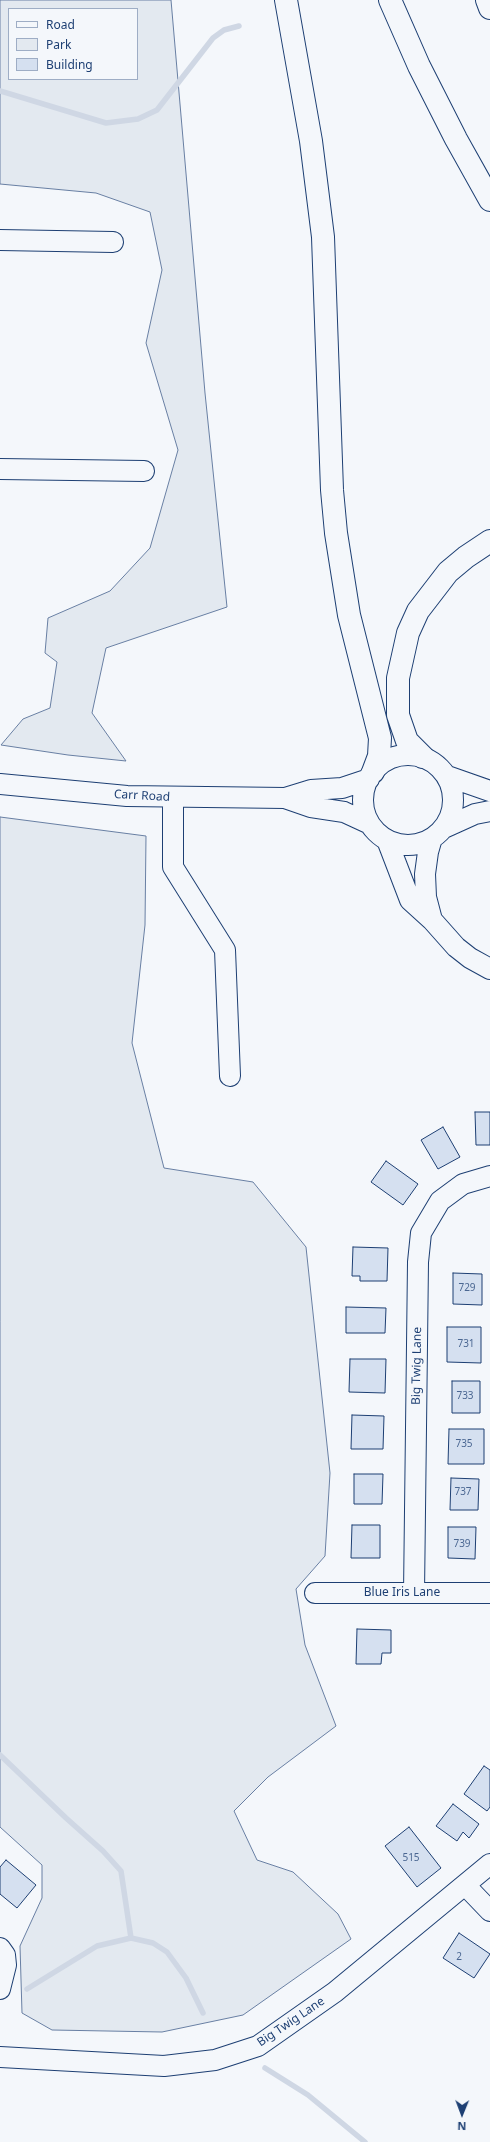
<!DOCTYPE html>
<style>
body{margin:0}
#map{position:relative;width:490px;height:2142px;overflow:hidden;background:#f4f7fb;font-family:"Noto Sans",sans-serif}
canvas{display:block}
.legend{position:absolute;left:8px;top:8px;width:130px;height:72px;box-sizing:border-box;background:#f4f7fb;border:1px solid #9eadc5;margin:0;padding:5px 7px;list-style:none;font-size:12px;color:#1d3f73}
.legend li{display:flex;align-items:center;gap:8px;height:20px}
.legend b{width:20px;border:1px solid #9eadc5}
.north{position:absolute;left:442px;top:2094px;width:40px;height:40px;-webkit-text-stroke:3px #f4f7fb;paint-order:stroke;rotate:181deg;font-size:11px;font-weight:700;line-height:16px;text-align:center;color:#1d3f73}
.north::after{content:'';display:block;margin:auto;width:14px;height:18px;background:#1d3f73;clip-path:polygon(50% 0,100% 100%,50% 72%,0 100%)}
</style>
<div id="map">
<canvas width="490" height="2142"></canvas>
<ul class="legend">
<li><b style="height:5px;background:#f4f7fb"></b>Road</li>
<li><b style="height:11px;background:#e3e9f0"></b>Park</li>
<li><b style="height:11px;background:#d5e0f0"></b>Building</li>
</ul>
<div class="north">N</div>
</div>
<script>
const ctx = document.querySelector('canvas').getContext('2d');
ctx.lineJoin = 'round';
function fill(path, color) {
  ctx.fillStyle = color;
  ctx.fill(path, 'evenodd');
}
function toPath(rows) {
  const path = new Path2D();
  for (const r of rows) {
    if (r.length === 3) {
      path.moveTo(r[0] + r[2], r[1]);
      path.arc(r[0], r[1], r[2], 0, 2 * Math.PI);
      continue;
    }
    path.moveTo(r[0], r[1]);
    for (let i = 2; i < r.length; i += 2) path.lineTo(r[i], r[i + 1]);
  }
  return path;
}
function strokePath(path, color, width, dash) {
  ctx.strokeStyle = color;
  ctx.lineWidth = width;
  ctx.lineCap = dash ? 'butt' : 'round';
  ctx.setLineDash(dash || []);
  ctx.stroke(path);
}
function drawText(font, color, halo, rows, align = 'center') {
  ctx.font = font + ' "Noto Sans",sans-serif';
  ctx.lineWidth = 3;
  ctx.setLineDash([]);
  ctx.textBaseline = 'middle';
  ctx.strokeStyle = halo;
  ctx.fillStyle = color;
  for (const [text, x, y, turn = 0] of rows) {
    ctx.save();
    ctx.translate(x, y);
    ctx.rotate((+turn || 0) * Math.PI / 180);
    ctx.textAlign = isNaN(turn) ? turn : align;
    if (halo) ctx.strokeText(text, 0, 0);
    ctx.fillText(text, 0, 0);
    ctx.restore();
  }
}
const green = toPath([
 [0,0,171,0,205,393,227,607,106,648,92,713,126,761,68,755,1,745,23,719,50,708,57,662,45,653,48,618,110,591,150,548,178,450,146,343,162,270,150,212,96,193,0,184,0,0],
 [9,9,137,9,137,79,9,79,9,9],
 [0,817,146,836,145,925,132,1043,164,1168,253,1182,306,1247,330,1473,325,1556,296,1589,305,1645,336,1726,268,1777,234,1811,257,1860,293,1872,338,1914,351,1939,243,2015,162,2032,52,2030,22,2013,20,1946,42,1898,42,1865,0,1827,0,817]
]);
const stream = toPath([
 [0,91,106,123,138,119,157,110,213,38,224,30,239,26],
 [0,1755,66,1818,103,1851,121,1871,131,1938],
 [27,1989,97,1946,131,1938,153,1943,167,1952,186,1978,203,2013],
 [265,2068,308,2095,365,2142]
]);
const building = toPath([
 [475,1112,490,1112,490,1145,476,1145,475,1112],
 [443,1127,460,1157,438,1169,421,1140,443,1127],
 [386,1161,418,1184,403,1205,371,1182,386,1161],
 [353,1247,388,1248,387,1281,360,1281,360,1276,352,1276,353,1247],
 [453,1273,482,1274,482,1305,453,1304,453,1273],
 [346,1307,386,1308,385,1333,346,1333,346,1307],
 [447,1327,481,1327,481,1363,447,1362,447,1327],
 [350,1359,386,1359,385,1393,349,1392,350,1359],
 [452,1381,480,1381,480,1413,452,1413,452,1381],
 [352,1415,384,1416,383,1449,351,1449,352,1415],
 [449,1429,484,1429,484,1464,448,1464,449,1429],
 [354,1474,383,1474,382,1504,354,1504,354,1474],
 [451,1478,479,1479,478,1510,450,1510,451,1478],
 [352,1525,380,1525,380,1558,351,1558,352,1525],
 [448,1527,476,1527,475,1559,448,1558,448,1527],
 [357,1629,391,1630,391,1653,382,1653,381,1664,356,1664,357,1629],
 [484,1766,490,1770,490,1807,487,1811,464,1794,484,1766],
 [453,1804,479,1824,469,1838,463,1832,457,1841,436,1826,453,1804],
 [409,1827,441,1868,417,1887,385,1846,409,1827],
 [6,1860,36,1885,17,1908,0,1894,0,1867,6,1860],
 [459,1933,490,1954,474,1978,443,1958,459,1933]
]);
const minor = toPath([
 [0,240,113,242],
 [0,469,144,471],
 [408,800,45],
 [447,776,490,791],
 [0,784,127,796,285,798,311,807,344,812,370,824],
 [173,798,173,867,225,950,230,1076],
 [285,798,311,790,342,788,369,779],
 [444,828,475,814,490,811],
 [387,840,410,900,432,920,456,947,470,958,490,969],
 [432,920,426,897,425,874,428,852,432,838],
 [315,1593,490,1593],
 [414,1593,418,1262,421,1233,440,1201,463,1184,490,1176],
 [465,1885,490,1911],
 [0,1948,5,1955,6,1965,0,1989],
 [0,2057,164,2066,215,2060,258,2046,335,1992,490,1864]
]);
const highway = toPath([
 [286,0,311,141,323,237,332,490,336,533,349,615,380,738,379,756,373,772],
 [390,0,419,66,456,139,490,200],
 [487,0,490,8],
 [423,757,407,741,398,715,398,678,408,633,418,611,448,572,466,557,490,541]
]);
const numberNames = [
 ["729",467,1288],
 ["731",466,1344],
 ["733",465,1396],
 ["735",464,1444],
 ["737",463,1492],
 ["739",462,1544],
 ["515",411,1858],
 ["2",459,1957]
];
const streetNames = [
 ["Carr Road",142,796,3],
 ["Big Twig Lane",417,1366,-89],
 ["Blue Iris Lane",402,1593],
 ["Big Twig Lane",291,2022,-34]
];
fill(green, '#e3e9f0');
strokePath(green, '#687fa3', 1);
strokePath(stream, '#cfd7e4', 5.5);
fill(building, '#d5e0f0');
strokePath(building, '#1d3f73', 1);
strokePath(minor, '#1d3f73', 22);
strokePath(highway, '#1d3f73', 24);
strokePath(minor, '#f4f7fb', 20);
strokePath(highway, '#f4f7fb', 22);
drawText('10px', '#4b6792', null, numberNames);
drawText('12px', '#1d3f73', '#f4f7fb', streetNames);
</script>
